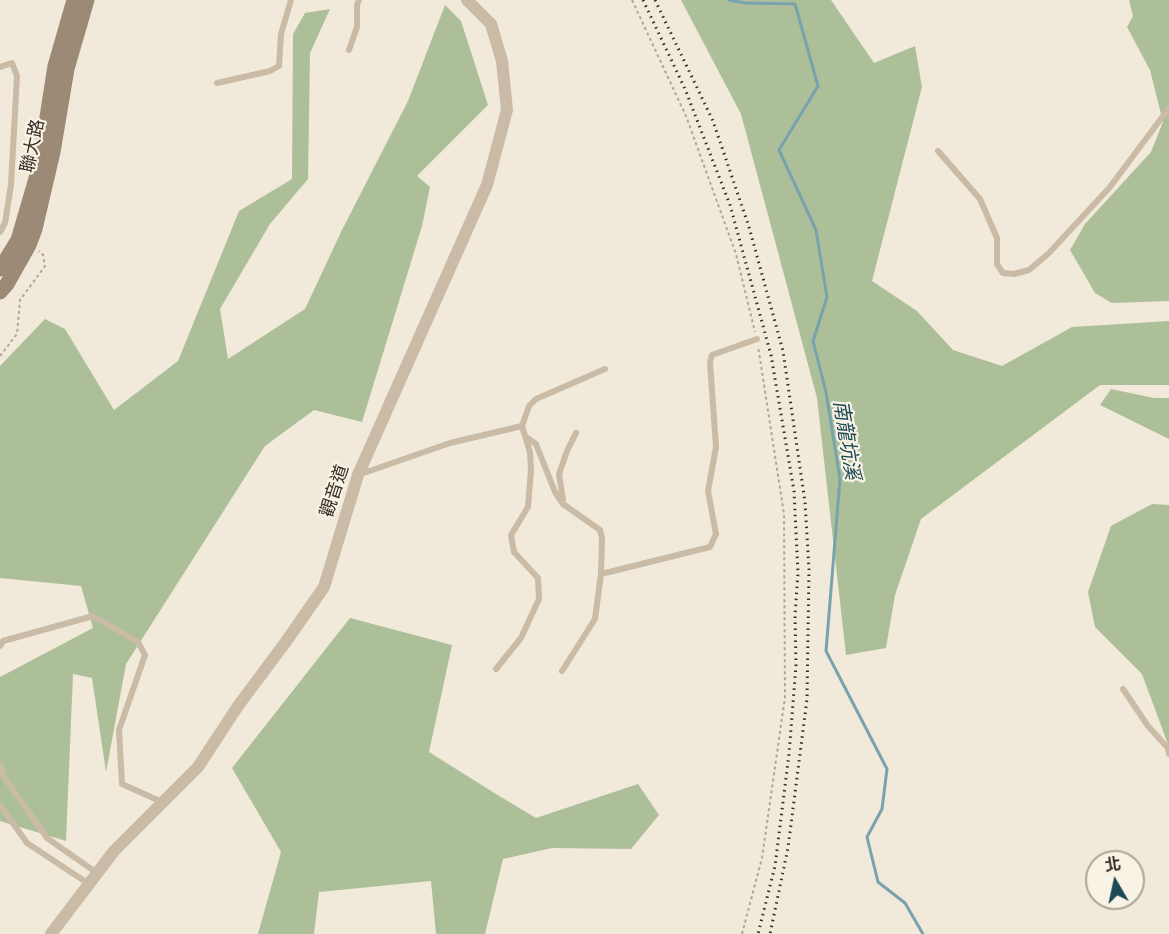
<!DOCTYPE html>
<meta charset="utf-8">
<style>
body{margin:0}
#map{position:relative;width:1169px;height:934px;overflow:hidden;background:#f1e9d9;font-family:"PT Sans","Noto Sans TC",sans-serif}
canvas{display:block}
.north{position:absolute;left:1085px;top:850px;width:60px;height:60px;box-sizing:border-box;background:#f9f3e5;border:2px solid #aaa499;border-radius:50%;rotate:351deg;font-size:16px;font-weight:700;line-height:24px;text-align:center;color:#342d26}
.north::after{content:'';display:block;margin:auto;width:21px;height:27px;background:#1c4955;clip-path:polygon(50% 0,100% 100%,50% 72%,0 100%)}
</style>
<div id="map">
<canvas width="1169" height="934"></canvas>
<div class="north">北</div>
</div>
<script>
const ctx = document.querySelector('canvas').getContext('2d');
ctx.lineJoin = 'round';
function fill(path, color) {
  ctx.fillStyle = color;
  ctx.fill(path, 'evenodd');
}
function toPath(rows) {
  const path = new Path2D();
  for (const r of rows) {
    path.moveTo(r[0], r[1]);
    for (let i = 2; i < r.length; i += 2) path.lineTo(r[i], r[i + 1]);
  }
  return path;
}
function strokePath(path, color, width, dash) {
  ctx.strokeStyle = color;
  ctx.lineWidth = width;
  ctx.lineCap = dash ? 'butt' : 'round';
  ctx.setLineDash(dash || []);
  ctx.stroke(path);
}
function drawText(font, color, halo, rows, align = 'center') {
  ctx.font = font + ' "PT Sans","Noto Sans TC",sans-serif';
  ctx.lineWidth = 4.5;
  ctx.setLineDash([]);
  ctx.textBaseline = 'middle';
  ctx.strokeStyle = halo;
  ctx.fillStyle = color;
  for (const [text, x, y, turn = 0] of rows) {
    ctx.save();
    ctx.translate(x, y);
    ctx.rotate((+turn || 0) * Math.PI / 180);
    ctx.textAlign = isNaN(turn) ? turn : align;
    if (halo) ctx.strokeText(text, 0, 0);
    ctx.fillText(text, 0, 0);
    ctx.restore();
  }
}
const green = toPath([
 [681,0,831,0,874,63,915,46,922,87,872,281,917,311,953,350,1002,366,1072,327,1169,321,1169,385,1100,385,921,519,895,595,886,648,846,655,817,398,741,114],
 [1129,0,1169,0,1169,301,1112,303,1095,293,1070,250,1085,224,1151,152,1163,122,1150,70,1127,27,1133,16],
 [445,5,461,21,488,105,417,176,430,187,422,226,362,422,314,410,265,446,126,664,106,772,92,678,73,674,66,841,0,821,0,677,93,628,81,586,0,578,0,366,45,319,65,329,114,410,178,361,239,211,292,179,293,34,305,13,330,9,310,53,308,179,270,224,220,309,228,359,305,309,342,230,408,101],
 [1111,389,1154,398,1169,398,1169,439,1100,405],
 [1152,504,1169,505,1169,747,1142,674,1095,627,1088,592,1111,526],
 [350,618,452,645,429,752,496,794,536,818,638,784,659,815,631,849,552,848,503,859,485,934,436,934,431,881,319,892,314,934,258,934,281,852,232,768]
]);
const stream = toPath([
 [729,0,745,3,795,4,818,86,779,150,816,230,827,297,813,341,826,392,840,479,826,651,887,769,882,809,867,837,878,882,905,903,923,934]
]);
const path = toPath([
 [632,0,686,116,736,254,755,332],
 [0,356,17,334,20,300,45,266,43,255,39,251],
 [742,934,762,858,785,697,784,514,758,346]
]);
const lane = toPath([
 [349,50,357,27,357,5,359,0],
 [0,67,12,63,17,76,11,185,5,223,0,232],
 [217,83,270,71,279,66,281,34,291,0],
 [938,151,980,199,997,238,997,264,1003,273,1014,274,1029,270,1049,253,1110,187,1169,108],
 [526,437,536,444,555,492,563,504,600,530,602,538,601,574,595,619,562,671],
 [358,475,450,443,522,426],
 [563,500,559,474,567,451,576,433],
 [601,574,710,547,716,534,708,491,716,447,710,362,712,355,757,339],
 [0,646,3,641,93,616,138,642,145,655,119,730,122,784,162,802],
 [496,669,521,638,539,599,538,578,514,552,511,535,528,507,531,470,530,452,522,426,529,406,536,399,605,369],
 [1123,689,1148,726,1168,748,1169,754],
 [0,764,4,777,47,838,97,873],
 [0,805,27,843,89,884]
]);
const street = toPath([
 [51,934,114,851,198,767,238,706,285,643,324,587,358,475,487,185,507,110,502,61,491,24,467,0]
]);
const secondary = toPath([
 [0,269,18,240,39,168,55,66,74,0],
 [0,292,7,284,29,245,35,229,53,152,67,69,87,0]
]);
const rail = toPath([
 [643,0,685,89,730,205,771,355,794,491,798,573,795,615,796,665,789,754,775,866,758,934],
 [655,0,713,121,749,227,783,351,805,502,809,570,807,699,788,848,770,934]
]);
const streetNames = [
 ["聯大路",33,146,-78],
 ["觀音道",335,491,-72]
];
const waterNames = [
 ["南龍坑溪",846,440,81]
];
fill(green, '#adbf99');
strokePath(stream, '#78a3ad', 3);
strokePath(path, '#b4a58f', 2, [3, 3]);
strokePath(lane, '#c9bba5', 6);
strokePath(street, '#c9bba5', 12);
strokePath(secondary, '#9c8a76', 15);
strokePath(rail, '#342d26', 3, [1.5, 4.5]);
drawText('18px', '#342d26', '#f9f3e5', streetNames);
drawText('italic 20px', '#1c4955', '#f9f3e5', waterNames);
</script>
